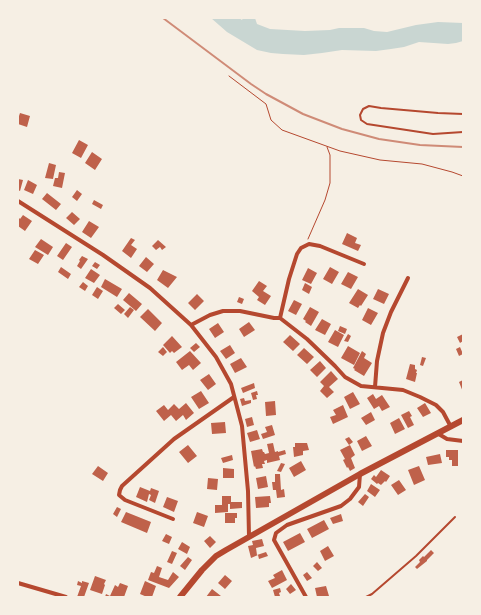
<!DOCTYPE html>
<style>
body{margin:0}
#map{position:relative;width:481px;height:615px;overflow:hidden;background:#f6efe4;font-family:Figtree,sans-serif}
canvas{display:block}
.frame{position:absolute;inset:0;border:19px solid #f6efe4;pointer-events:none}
</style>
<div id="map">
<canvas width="481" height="615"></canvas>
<div class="frame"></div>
</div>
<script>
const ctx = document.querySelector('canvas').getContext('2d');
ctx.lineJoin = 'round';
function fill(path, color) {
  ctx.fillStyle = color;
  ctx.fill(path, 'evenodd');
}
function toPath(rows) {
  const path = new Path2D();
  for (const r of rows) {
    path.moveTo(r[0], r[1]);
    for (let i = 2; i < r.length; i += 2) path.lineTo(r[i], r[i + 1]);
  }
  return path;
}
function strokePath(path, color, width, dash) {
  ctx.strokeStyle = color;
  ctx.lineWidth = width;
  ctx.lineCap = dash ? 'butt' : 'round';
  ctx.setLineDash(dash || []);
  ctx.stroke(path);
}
const water = toPath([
 [211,18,239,18,242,20,243,18,255,18,257,24,270,29,305,31,330,30,339,28,364,28,374,31,387,32,416,25,438,22,463,23,463,41,456,43,448,44,419,42,404,47,391,49,376,51,342,50,322,53,304,55,283,54,271,53,257,50,227,32]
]);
const building = toPath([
 [20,113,30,116,27,127,18,124,18,119],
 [79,140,88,145,81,158,72,153],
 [92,152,102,159,95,170,85,163],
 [49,163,56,165,53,179,45,178],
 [59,172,65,173,62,188,53,186,55,178,58,178],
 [18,179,23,180,20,191,18,190],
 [28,180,37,185,33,194,24,190],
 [77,190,82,194,77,201,72,197],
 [47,193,61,204,56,210,42,199],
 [94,200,103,205,101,209,92,204],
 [72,212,80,219,74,225,66,218],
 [23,215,32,221,25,231,18,226,18,217,20,219],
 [89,221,99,227,91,238,82,232],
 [347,233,357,238,355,243,361,245,358,251,342,244],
 [131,238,135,240,131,245,137,249,131,258,122,251],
 [41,239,53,247,48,255,35,247],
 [158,240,166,247,162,250,160,247,156,250,152,246],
 [66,243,72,247,63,260,57,256],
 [35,250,44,255,38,264,29,259],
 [82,256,88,259,81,269,77,266,80,261,79,260],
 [146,257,154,264,147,272,139,266],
 [95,262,100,265,97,269,92,266],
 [61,267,71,274,68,279,58,272],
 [330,267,339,272,332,284,323,279],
 [308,268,317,273,311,284,302,280],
 [91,269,100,275,94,283,85,278],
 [163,270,177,277,168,288,157,280],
 [348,272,358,277,351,289,341,284],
 [105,279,122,289,117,297,101,287],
 [259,281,267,286,263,291,271,296,265,305,257,300,259,297,252,291],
 [83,282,88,286,85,291,79,287],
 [305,283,312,287,309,294,302,290],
 [97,287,103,291,98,299,92,295],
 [358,289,368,295,361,306,360,305,358,308,349,303],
 [378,289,389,294,384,304,373,299],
 [129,293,142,304,136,311,123,300],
 [197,294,204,301,195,310,188,303],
 [239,297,244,299,242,304,237,302],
 [294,300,302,304,296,315,288,311],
 [118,304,125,310,121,314,114,308],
 [130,307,134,310,128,318,124,314],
 [310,307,319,312,311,326,305,322,306,321,303,319],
 [368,308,378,313,371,325,362,320],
 [148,309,162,323,155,331,140,317],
 [322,319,331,324,325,335,315,330],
 [249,322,255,330,244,337,239,329],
 [218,323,224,332,215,338,209,329],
 [340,326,347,329,345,334,338,331],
 [335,330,344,335,338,347,328,342],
 [348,334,351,336,348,342,344,341],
 [463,334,463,341,460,343,457,337],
 [290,335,300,344,293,351,283,342],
 [172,336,182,347,174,353,172,351,170,353,163,345],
 [196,343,200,347,194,352,190,348],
 [230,345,235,353,226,359,220,351],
 [348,346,360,353,354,365,341,358],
 [163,347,167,352,163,356,158,352],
 [460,347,463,354,459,356,456,349],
 [304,348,314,357,307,364,297,355],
 [190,351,201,363,193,370,189,365,182,370,176,362],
 [362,351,366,354,364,358,372,363,364,376,354,370,355,369,353,368],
 [422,357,426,358,423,366,420,365],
 [241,358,247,367,235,373,230,364],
 [320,361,326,368,317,377,310,370],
 [410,364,415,365,415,369,417,370,416,373,417,373,415,382,406,379],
 [331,371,338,379,329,387,334,392,327,398,320,391,324,386,320,382],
 [209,374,216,384,208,390,200,380],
 [463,380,463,392,459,382],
 [254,383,255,388,243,393,241,388],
 [201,391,209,403,199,409,191,397],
 [257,391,258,395,256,395,257,399,253,400,251,393],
 [353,392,360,404,350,409,344,397],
 [373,394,376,399,382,395,390,407,382,411,379,406,374,409,367,398],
 [244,398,245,401,251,400,251,403,242,406,240,399],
 [275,401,276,415,266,416,265,402],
 [186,403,194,413,186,420,183,415,176,421,171,415,164,421,156,411,164,405,168,410,174,404,179,409],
 [425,403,431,413,423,417,417,408],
 [343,405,348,417,333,424,330,417,336,415,333,410],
 [409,411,412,416,410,417,414,425,408,428,401,415],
 [371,412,375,420,366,425,361,418],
 [252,417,254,425,247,427,245,419],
 [399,418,405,429,395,434,390,423],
 [225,422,226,433,212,434,211,423],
 [272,425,275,435,263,439,261,434,267,432,265,427],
 [257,430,260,439,250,442,247,433],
 [366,436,372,446,362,451,357,441],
 [349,437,353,442,349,445,345,439],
 [273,443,275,452,278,451,278,452,285,450,286,454,279,456,280,460,267,463,267,460,264,461,265,464,262,464,263,468,256,469,255,466,254,467,251,451,262,449,263,452,264,452,265,454,269,453,267,444],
 [295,443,307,443,309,450,303,451,303,455,294,457,293,447,295,447],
 [188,445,197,456,188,463,179,452],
 [350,445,355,455,351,458,355,468,350,471,348,467,347,468,343,460,345,459,340,450],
 [446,450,458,450,458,466,452,466,452,460,449,460,449,457,446,457],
 [440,454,442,463,428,465,426,457],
 [232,455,233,460,223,463,221,458],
 [301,461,306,470,294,477,289,468],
 [281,463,285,464,281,472,277,471],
 [98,466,108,473,103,481,92,474],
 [419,466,425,480,414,485,408,470],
 [223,468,234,469,234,478,223,478],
 [381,470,390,476,386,482,385,481,381,485,378,483,377,484,371,479,374,475,376,477],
 [275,474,280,474,281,490,284,489,285,497,277,498,276,490,273,490,272,482,275,482],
 [266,476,268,487,258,489,256,478],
 [208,478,218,479,217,490,207,489],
 [399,480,406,490,398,495,391,485],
 [371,484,380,490,375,497,367,491],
 [140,487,150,491,151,488,159,491,155,503,149,500,151,495,149,494,147,502,136,497],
 [365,494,369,497,363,506,358,502],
 [222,496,231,496,231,502,242,502,242,508,230,509,230,504,228,504,228,512,215,513,215,505,222,505],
 [270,496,271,503,269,503,269,507,256,508,255,497],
 [167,497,178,501,174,512,163,507],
 [117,507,121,509,117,517,113,514],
 [126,512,151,522,147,533,121,522],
 [197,512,208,516,204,527,193,523],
 [225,513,237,513,237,518,235,518,235,523,225,523],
 [341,514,343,521,333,524,330,518],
 [324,520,329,529,312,538,307,529],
 [300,533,305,542,288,551,283,542],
 [166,534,172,537,169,544,162,541],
 [210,536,216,542,210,548,204,541],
 [262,539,264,546,256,548,257,555,266,552,268,556,259,559,258,555,251,558,248,546,253,545,252,541],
 [182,542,190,547,187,554,178,549],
 [328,546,334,556,325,561,320,551],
 [431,550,434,553,427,560,427,561,417,569,415,567,420,562,419,560,423,556,424,557],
 [172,551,177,553,172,564,167,562],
 [188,557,192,560,185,570,180,566],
 [317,562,322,568,318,571,313,566],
 [157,566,162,568,159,577,168,580,173,572,179,577,169,588,148,580,151,572,154,573],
 [282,570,287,580,272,588,268,581,275,578,273,575],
 [307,572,312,578,307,581,303,575],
 [225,575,232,581,225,589,218,583],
 [95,576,106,580,104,584,105,585,102,594,90,590],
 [78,581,82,583,82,581,89,583,84,597,77,597,81,586,77,585],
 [145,581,156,586,152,597,147,597,140,594],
 [120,583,128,586,124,597,105,597,106,594,110,596,115,585,118,587],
 [291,584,296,590,290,594,286,589],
 [326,586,329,596,326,597,317,597,315,588],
 [280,588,281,592,279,593,280,596,275,597,273,590],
 [212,589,221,596,219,597,206,597]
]);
const path = toPath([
 [229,76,266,104,271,120,282,130,340,151,380,160,422,164,452,172,463,176],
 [308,239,325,200,330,183,330,155,327,147]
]);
const service = toPath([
 [463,114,438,113,381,108,369,106,363,109,360,115,361,120,367,124,433,134,463,132],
 [366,597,372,594,416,556,455,517]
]);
const minor = toPath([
 [18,201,103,255,150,288,191,325,216,357,231,384,242,426,248,491,249,536],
 [280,318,289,279,297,254,301,248,309,244,320,246,364,264],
 [191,325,210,315,223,311,240,311,274,318,280,318,307,339,335,366,345,377,361,386,403,390,420,397,436,405,443,412,451,427],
 [375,387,377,361,383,333,391,312,408,278],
 [437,433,447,439,463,441],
 [173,519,125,500,119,495,120,490,122,486,174,439,234,397],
 [18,583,66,597],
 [306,597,274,540,276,533,287,525,341,506,350,499,359,487,360,474]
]);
const primary = toPath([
 [180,597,202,570,216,556,226,550,360,474,463,420]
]);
const rail = toPath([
 [163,18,251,84,266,94,303,114,342,129,379,139,420,145,463,147]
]);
fill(water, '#c9d6d2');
fill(building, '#bf614a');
strokePath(path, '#b5482f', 1);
strokePath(service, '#b5482f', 2);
strokePath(minor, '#b5482f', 4);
strokePath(primary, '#b5482f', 6);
strokePath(rail, '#cf8b77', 2);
</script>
